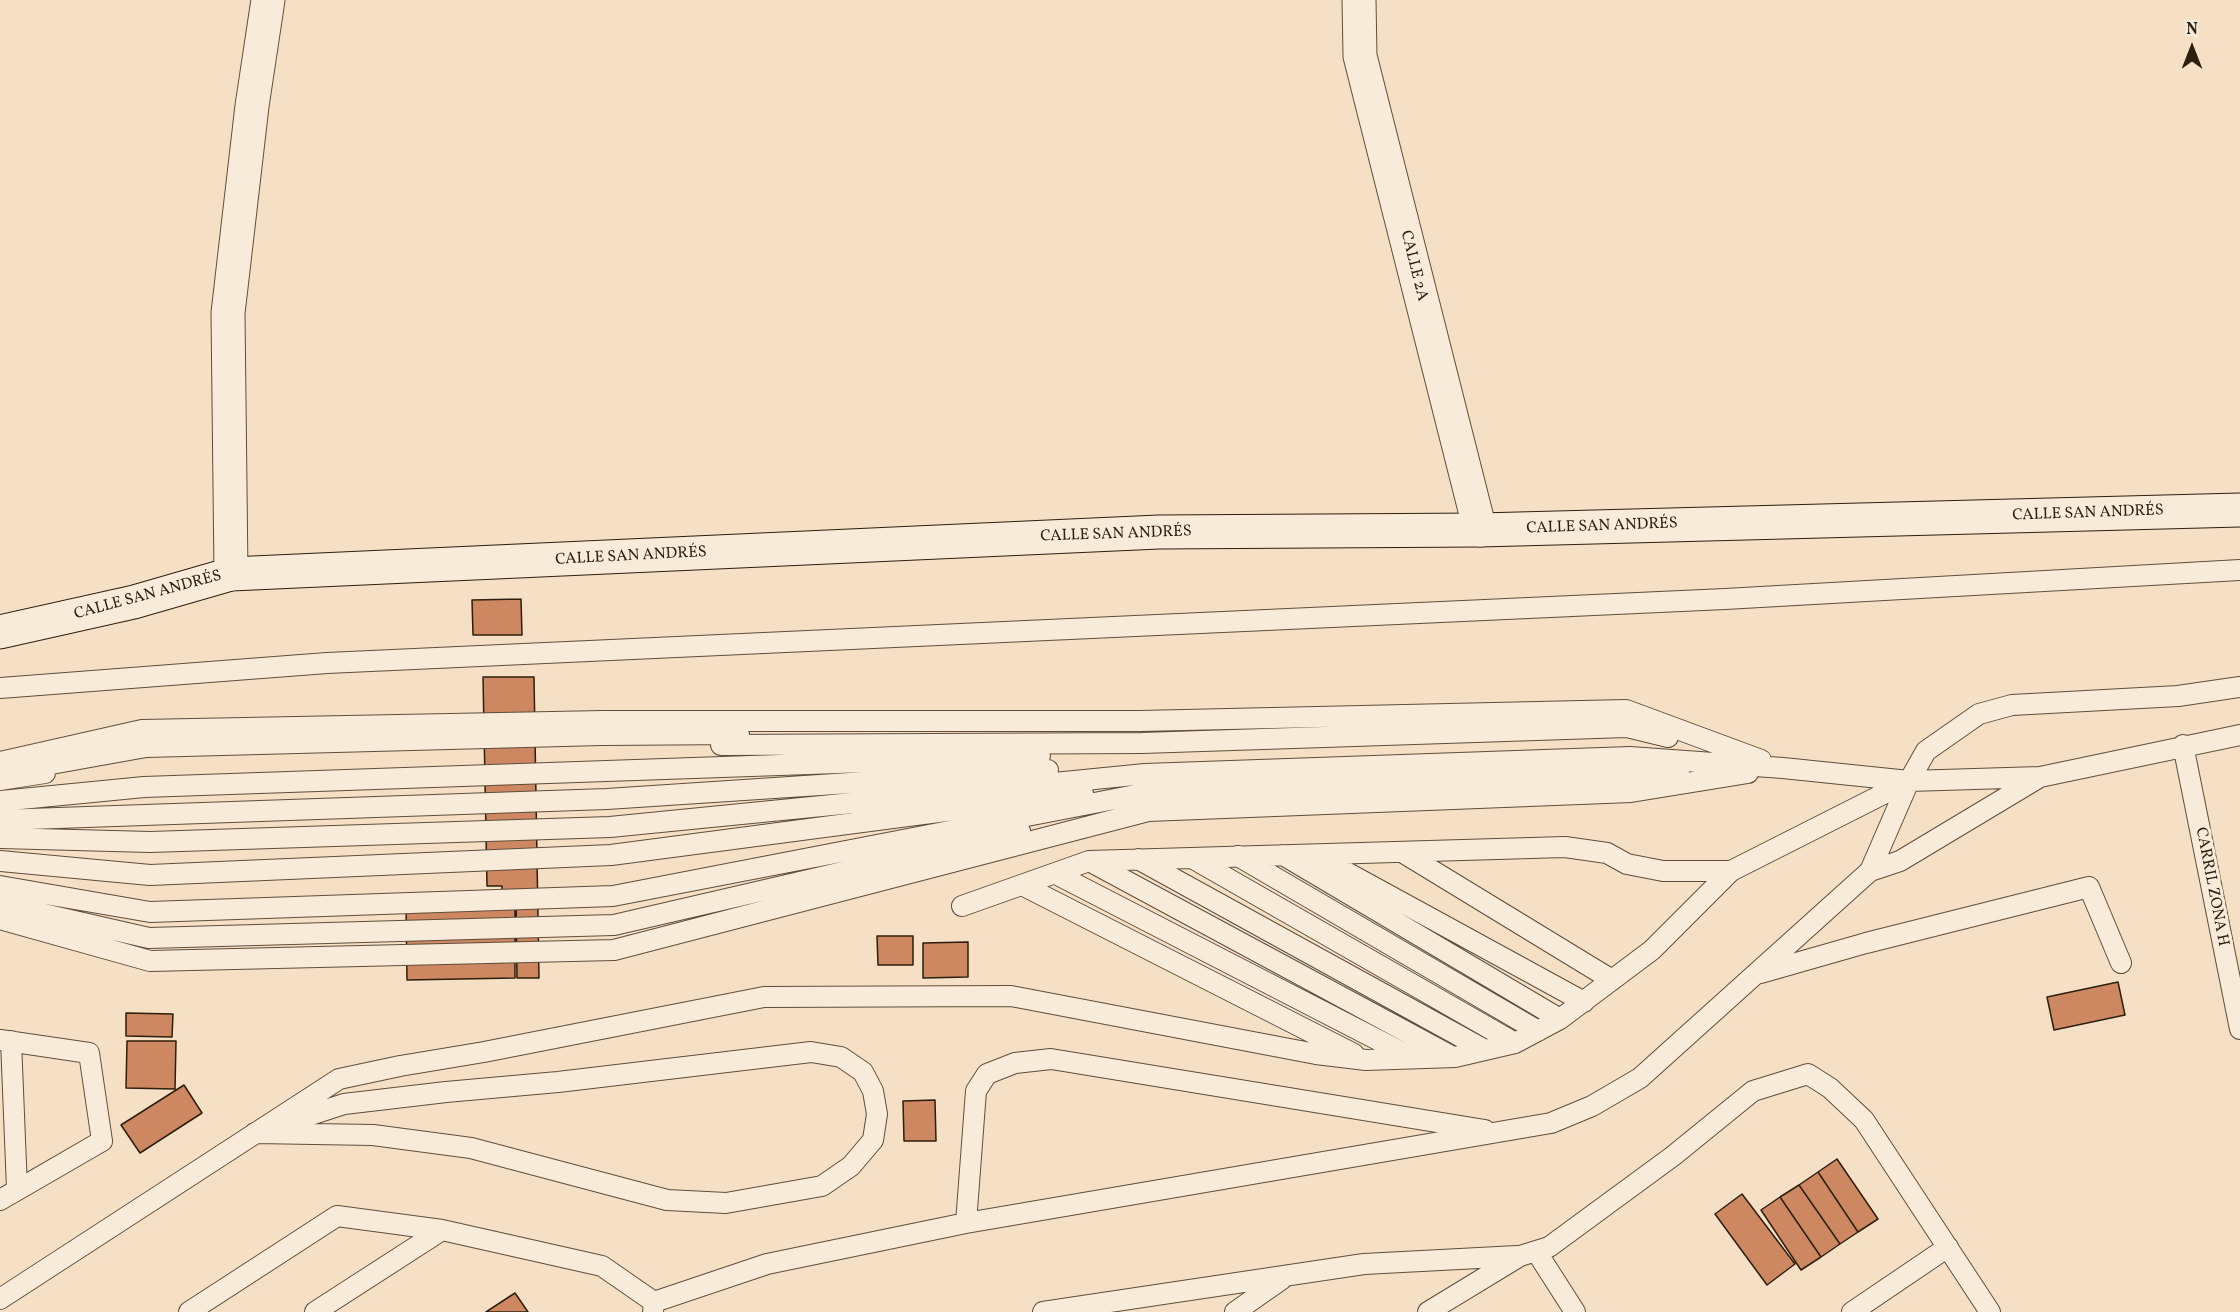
<!DOCTYPE html>
<meta charset="utf-8">
<style>
body{margin:0}
#map{position:relative;width:2240px;height:1312px;overflow:hidden;background:#f5e0c5;font-family:Vollkorn,serif}
canvas{display:block}
.north{position:absolute;left:2162px;top:18px;width:60px;height:60px;-webkit-text-stroke:4px #f8ebd9;paint-order:stroke;rotate:0deg;font-size:16px;font-weight:700;line-height:24px;text-align:center;color:#2d1e0d}
.north::after{content:'';display:block;margin:auto;width:21px;height:27px;background:#2d1e0d;clip-path:polygon(50% 0,100% 100%,50% 72%,0 100%)}
</style>
<div id="map">
<canvas width="2240" height="1312"></canvas>
<div class="north">N</div>
</div>
<script>
const ctx = document.querySelector('canvas').getContext('2d');
ctx.lineJoin = 'round';
function fill(path, color) {
  ctx.fillStyle = color;
  ctx.fill(path, 'evenodd');
}
function toPath(rows) {
  const path = new Path2D();
  for (const r of rows) {
    path.moveTo(r[0], r[1]);
    for (let i = 2; i < r.length; i += 2) path.lineTo(r[i], r[i + 1]);
  }
  return path;
}
function strokePath(path, color, width, dash) {
  ctx.strokeStyle = color;
  ctx.lineWidth = width;
  ctx.lineCap = dash ? 'butt' : 'round';
  ctx.setLineDash(dash || []);
  ctx.stroke(path);
}
function drawText(font, color, halo, rows, align = 'center') {
  ctx.font = font + ' Vollkorn,serif';
  ctx.lineWidth = 6;
  ctx.setLineDash([]);
  ctx.textBaseline = 'middle';
  ctx.strokeStyle = halo;
  ctx.fillStyle = color;
  for (const [text, x, y, turn = 0] of rows) {
    ctx.save();
    ctx.translate(x, y);
    ctx.rotate((+turn || 0) * Math.PI / 180);
    ctx.textAlign = isNaN(turn) ? turn : align;
    if (halo) ctx.strokeText(text, 0, 0);
    ctx.fillText(text, 0, 0);
    ctx.restore();
  }
}
const building = toPath([
 [521,599,522,635,473,635,472,600,521,599],
 [483,677,534,677,539,978,517,978,516,899,502,899,502,886,487,886,483,677],
 [515,900,515,978,407,980,406,901,515,900],
 [877,936,913,936,913,965,878,965,877,936],
 [968,942,968,977,923,978,923,943,968,942],
 [2118,982,2125,1015,2054,1030,2047,997,2118,982],
 [126,1013,173,1014,172,1037,126,1036,126,1013],
 [127,1041,176,1041,175,1089,126,1088,127,1041],
 [184,1085,202,1113,140,1153,121,1125,184,1085],
 [935,1100,936,1141,904,1141,903,1101,935,1100],
 [1837,1159,1878,1219,1858,1232,1818,1172,1837,1159],
 [1818,1172,1858,1232,1840,1244,1799,1185,1818,1172],
 [1799,1185,1840,1244,1821,1257,1780,1197,1799,1185],
 [1742,1194,1795,1264,1767,1285,1715,1214,1742,1194],
 [1780,1197,1821,1257,1801,1270,1761,1210,1780,1197],
 [515,1293,528,1312,486,1312,515,1293]
]);
const lane = toPath([
 [0,688,327,663,1725,599,2240,570],
 [721,745,1142,743,1627,727,1668,737],
 [2183,745,2240,1029],
 [0,762,142,730,603,721,1140,721,1626,710,1761,760],
 [29,768,146,747,601,735,739,734],
 [0,780,45,773],
 [0,801,144,787,1040,756],
 [0,820,607,799,1048,770],
 [0,838,150,842,610,827,1145,774,1630,757,1783,768,1909,781,2040,777,2240,735],
 [1402,852,1612,980],
 [1283,855,1560,1019],
 [1315,855,1584,1002],
 [1238,856,1538,1031],
 [1192,858,1515,1043],
 [1138,859,1485,1050],
 [0,861,150,875,611,855,1083,793],
 [1091,862,1453,1057],
 [1870,871,1900,861,2040,777],
 [1056,874,1413,1058],
 [1022,885,1354,1054],
 [0,886,150,912,613,896,1146,793,1679,773],
 [0,904,149,938,614,925,1020,831],
 [962,906,1089,861,1565,847,1607,853,1627,864,1663,871,1731,871],
 [0,919,150,961,614,950,1148,811,1631,792,1748,773],
 [1761,973,1866,943,2089,887,2121,963],
 [0,1040,89,1053,102,1141,0,1200],
 [11,1041,17,1189],
 [811,1052,841,1057,863,1072,873,1091,877,1114,873,1140,851,1166,822,1186,726,1203,667,1200,471,1148,373,1135,255,1133,344,1104,446,1092,558,1082,811,1052],
 [966,1223,976,1091,987,1074,1015,1063,1051,1059,1485,1130],
 [1536,1251,1575,1312],
 [0,1299,339,1079,400,1066,484,1052,764,997,1011,996,1316,1054,1366,1060,1455,1057,1515,1043,1560,1019,1652,950,1731,871,1909,781],
 [654,1302,767,1264,966,1223,1551,1123,1592,1106,1640,1078,1870,871,1909,781,1926,751,1979,714,2012,705,2178,696,2240,687],
 [189,1312,337,1216,442,1230,602,1266,654,1302,653,1312],
 [315,1312,442,1230],
 [1043,1312,1364,1264,1517,1256],
 [1235,1312,1282,1279],
 [1428,1312,1520,1256,1549,1247,1673,1156,1753,1091,1808,1074,1830,1088,1864,1120,1990,1312],
 [1852,1312,1948,1247]
]);
const street = toPath([
 [1359,0,1360,56,1480,530],
 [231,574,228,313,252,106,268,0]
]);
const secondary = toPath([
 [0,632,134,602,231,574,1159,532,1480,530,2240,510]
]);
const streetNames = [
 ["CALLE 2A",1413,266,76],
 ["CALLE SAN ANDRÉS",2088,514,-2],
 ["CALLE SAN ANDRÉS",1602,527,-2],
 ["CALLE SAN ANDRÉS",1116,535,-2],
 ["CALLE SAN ANDRÉS",631,557,-3],
 ["CALLE SAN ANDRÉS",148,596,-15],
 ["CARRIL ZONA H",2211,887,79]
];
fill(building, '#cd8761');
strokePath(building, '#2d1e0d', 1.5);
strokePath(lane, '#5f4e3b', 22);
strokePath(street, '#5f4e3b', 35);
strokePath(secondary, '#2d1e0d', 35);
strokePath(lane, '#f8ebd9', 20);
strokePath(street, '#f8ebd9', 33);
strokePath(secondary, '#f8ebd9', 33);
drawText('16px', '#2d1e0d', '#f8ebd9', streetNames);
</script>
